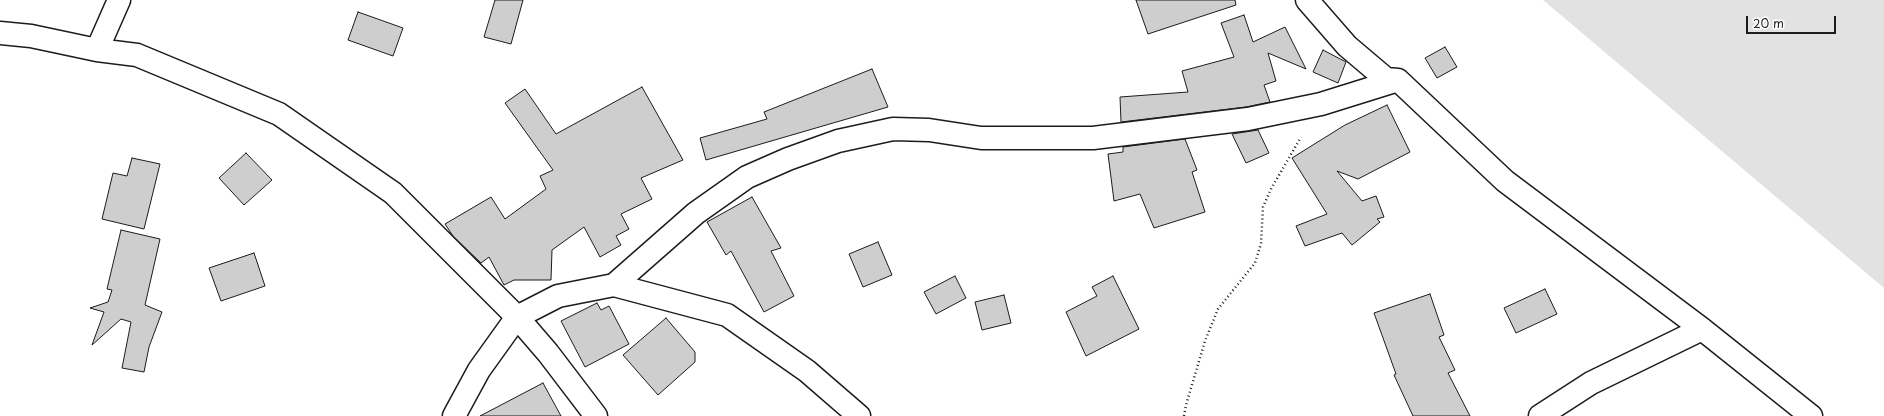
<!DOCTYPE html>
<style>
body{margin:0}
#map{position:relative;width:1884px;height:416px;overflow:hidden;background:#fff;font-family:"Playpen Sans",sans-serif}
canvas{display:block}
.scale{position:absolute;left:1746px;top:16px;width:90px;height:18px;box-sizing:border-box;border:2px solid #1c1c1c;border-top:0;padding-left:5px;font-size:12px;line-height:14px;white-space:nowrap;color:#1c1c1c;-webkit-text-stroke:3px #fff;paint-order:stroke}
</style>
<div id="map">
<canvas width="1884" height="416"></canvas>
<div class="scale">20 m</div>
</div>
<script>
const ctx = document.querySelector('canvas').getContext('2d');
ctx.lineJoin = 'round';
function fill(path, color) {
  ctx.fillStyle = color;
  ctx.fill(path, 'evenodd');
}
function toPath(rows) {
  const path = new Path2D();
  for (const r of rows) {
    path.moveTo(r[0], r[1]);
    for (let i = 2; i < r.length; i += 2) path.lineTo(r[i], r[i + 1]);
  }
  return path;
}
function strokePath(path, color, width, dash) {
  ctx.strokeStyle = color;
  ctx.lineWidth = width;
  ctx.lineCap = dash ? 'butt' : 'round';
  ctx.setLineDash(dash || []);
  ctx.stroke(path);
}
const green = toPath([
 [1543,0,1884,0,1884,288,1794,212]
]);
const building = toPath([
 [495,0,523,0,511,44,484,37,495,0],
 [1136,0,1235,0,1236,5,1148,34,1136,0],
 [358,12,403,28,393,56,348,40,358,12],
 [1244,15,1253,42,1285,27,1306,69,1268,53,1276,81,1264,85,1270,102,1246,107,1121,122,1120,97,1188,92,1182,71,1234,57,1221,23,1244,15],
 [1445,47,1457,67,1437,78,1425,58,1445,47],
 [1323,50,1346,62,1338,83,1313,72,1323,50],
 [872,69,888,107,706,160,700,138,767,119,764,112,872,69],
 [642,87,683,160,641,178,652,199,621,214,629,229,616,236,621,245,600,257,584,227,552,250,551,280,514,280,504,285,489,257,481,263,453,236,445,224,491,197,505,219,546,189,540,176,553,170,505,103,525,89,556,134,642,87],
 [1387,105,1410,152,1358,179,1337,171,1362,201,1376,196,1384,217,1377,219,1380,222,1352,245,1342,233,1305,246,1296,226,1327,214,1292,158,1345,125,1387,105],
 [1258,130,1269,153,1246,163,1232,134,1258,130],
 [1185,139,1197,170,1192,172,1205,212,1154,228,1140,194,1114,201,1108,154,1123,152,1123,147,1185,139],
 [246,153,272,180,244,205,219,178,246,153],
 [132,158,160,164,144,229,102,219,113,173,127,176,132,158],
 [752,197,781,248,771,251,794,296,764,312,731,251,726,255,707,222,752,197],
 [121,230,160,239,145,305,162,312,149,347,144,372,122,368,131,322,121,319,92,345,104,312,90,308,108,302,112,290,107,289,121,230],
 [878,242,892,275,863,287,849,254,878,242],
 [254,253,265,286,221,301,209,268,254,253],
 [955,276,966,298,936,314,924,292,955,276],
 [1113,276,1139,329,1086,356,1066,312,1097,296,1092,287,1113,276],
 [1545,289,1557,314,1516,333,1504,308,1545,289],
 [1430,294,1444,335,1439,337,1455,370,1448,373,1470,416,1413,416,1394,375,1396,374,1374,313,1430,294],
 [1004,295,1011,323,982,330,975,302,1004,295],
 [597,303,601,310,609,306,629,344,585,367,561,321,597,303],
 [666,318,695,352,695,362,658,395,623,355,666,318],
 [543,383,561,416,480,416,543,383]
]);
const path = toPath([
 [1184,416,1186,405,1205,341,1218,309,1255,263,1261,244,1263,207,1271,189,1301,137]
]);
const minor = toPath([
 [1307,0,1347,46,1386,79,1398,80,1505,181,1702,329,1811,416],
 [0,33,31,36,97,50,137,55,279,114,393,193,517,317,548,353,596,416],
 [97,50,119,0],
 [614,285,696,213,747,177,788,159,838,141,893,129,929,130,981,138,1093,138,1248,119,1321,104,1398,80],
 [454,416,479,370,517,317,558,296,614,285,727,315,807,371,859,416],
 [1540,416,1591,383,1702,329]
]);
fill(green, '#e2e2e2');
fill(building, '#cecece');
strokePath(building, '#1c1c1c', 1);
strokePath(minor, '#1c1c1c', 25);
strokePath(path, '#1c1c1c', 2.5, [1, 3]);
strokePath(minor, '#fff', 22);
</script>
